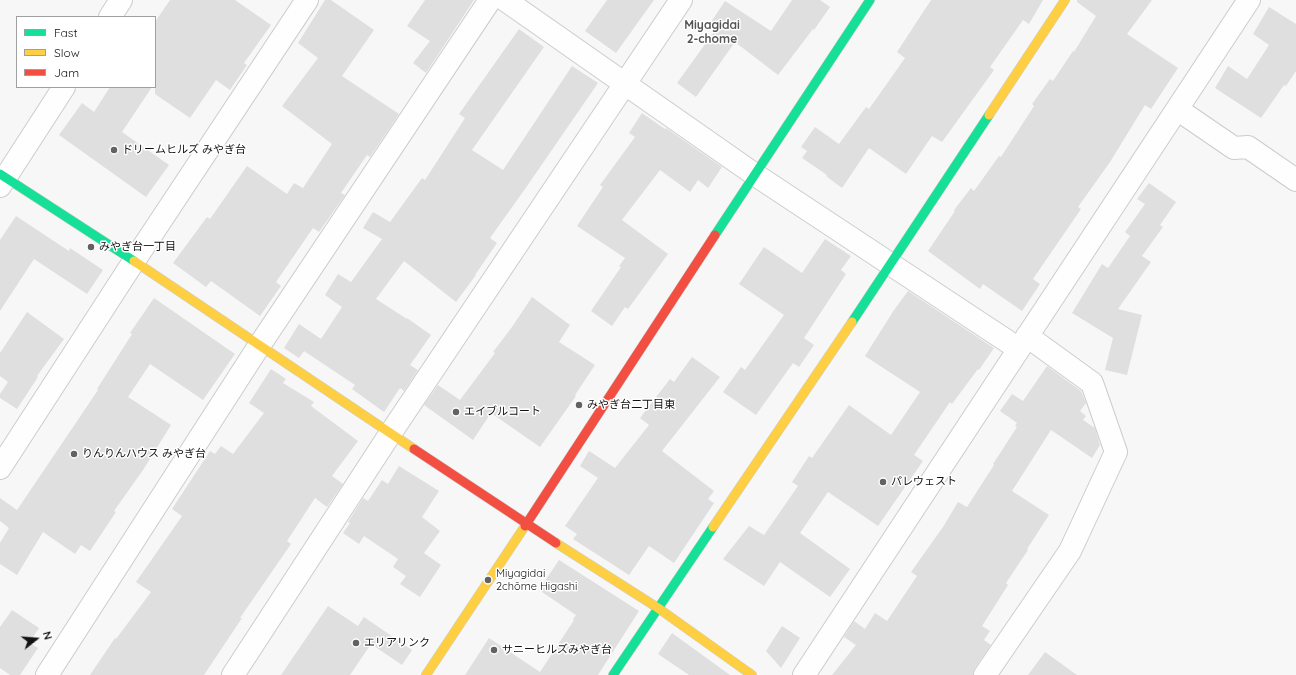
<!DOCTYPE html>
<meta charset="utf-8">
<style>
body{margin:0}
#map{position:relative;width:1296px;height:675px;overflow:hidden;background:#f7f7f8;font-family:Quicksand,sans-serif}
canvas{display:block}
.legend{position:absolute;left:16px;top:16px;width:140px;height:72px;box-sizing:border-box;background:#fff;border:1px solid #a0a0a0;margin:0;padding:5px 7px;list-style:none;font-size:12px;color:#121212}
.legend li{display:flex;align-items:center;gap:8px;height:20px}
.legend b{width:20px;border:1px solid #a0a0a0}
.north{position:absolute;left:16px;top:619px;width:40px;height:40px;-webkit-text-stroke:3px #fff;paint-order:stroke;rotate:73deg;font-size:11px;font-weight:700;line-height:16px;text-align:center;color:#121212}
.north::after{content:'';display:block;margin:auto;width:14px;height:18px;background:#121212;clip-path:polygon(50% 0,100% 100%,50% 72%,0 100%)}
</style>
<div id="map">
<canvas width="1296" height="675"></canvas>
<ul class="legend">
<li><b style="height:5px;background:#16e098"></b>Fast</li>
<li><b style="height:5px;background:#ffcf43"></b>Slow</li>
<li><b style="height:5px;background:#f24e42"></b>Jam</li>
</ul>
<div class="north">N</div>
</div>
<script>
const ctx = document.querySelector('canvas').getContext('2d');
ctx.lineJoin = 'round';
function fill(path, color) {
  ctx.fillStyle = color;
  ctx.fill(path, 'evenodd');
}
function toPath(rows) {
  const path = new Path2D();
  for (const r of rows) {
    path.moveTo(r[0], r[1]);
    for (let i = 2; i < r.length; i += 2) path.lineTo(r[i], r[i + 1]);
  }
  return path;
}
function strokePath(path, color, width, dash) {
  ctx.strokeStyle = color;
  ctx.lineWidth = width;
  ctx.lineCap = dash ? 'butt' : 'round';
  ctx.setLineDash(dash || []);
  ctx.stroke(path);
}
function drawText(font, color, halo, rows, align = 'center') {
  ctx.font = font + ' Quicksand,"Noto Sans JP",sans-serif';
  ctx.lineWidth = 3;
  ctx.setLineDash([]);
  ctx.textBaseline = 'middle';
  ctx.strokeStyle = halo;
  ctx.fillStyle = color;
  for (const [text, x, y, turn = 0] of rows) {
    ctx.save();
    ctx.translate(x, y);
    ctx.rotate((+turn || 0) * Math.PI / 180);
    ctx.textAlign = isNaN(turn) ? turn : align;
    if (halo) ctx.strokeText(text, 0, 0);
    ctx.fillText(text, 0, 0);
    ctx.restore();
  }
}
const building = toPath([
 [170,0,235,0,271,25,244,63,247,65,230,90,216,80,190,118,155,94,155,22],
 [325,0,331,0,374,30,342,76,399,114,370,157,367,155,341,193,345,195,319,232,313,228,276,282,281,286,260,316,211,281,206,287,173,263,207,217,210,219,247,166,287,194,294,183,303,188,332,144,282,106,318,58,298,43],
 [425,0,474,0,426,73,413,63,430,41,407,26],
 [607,0,654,0,616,53,585,31],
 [792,0,820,0,830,7,814,30,813,29,778,75,735,42,696,97,677,83,716,29,709,25,725,1,771,31],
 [931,0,1043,0,1029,24,1023,20,990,67,994,70,942,142,932,136,906,174,869,148,842,188,826,176,827,175,802,158,807,151,801,147,815,127,839,144,866,107,869,109,905,58,897,52],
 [1077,0,1152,0,1127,34,1178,68,1151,109,1145,105,1110,162,1078,207,1081,209,1033,279,1040,284,1022,311,983,284,980,289,928,251,955,211,954,210,971,188,974,191,999,156,1001,157,1034,106,1032,104,1050,79,1053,81,1073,51,1074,52,1096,16,1077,2],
 [1269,7,1296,24,1296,71,1286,86,1284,85,1261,118,1215,88,1228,66,1247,79,1269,45,1253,34],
 [519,29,544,47,472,150,503,170,572,66,598,83,525,189,490,238,497,243,475,275,476,275,456,302,404,261,376,299,407,319,407,318,431,335,410,365,418,370,404,391,400,388,384,412,352,389,355,385,304,351,299,358,284,348,299,324,321,339,342,307,325,295,338,274,351,282,382,239,363,228,373,212,390,222,422,178,425,180,465,118,459,114],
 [110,87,152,87,122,132,169,165,146,197,59,135,82,103,94,112],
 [642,113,665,129,666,128,722,167,708,188,698,180,690,192,660,170,622,220,668,254,628,309,625,307,612,326,591,311,621,267,619,266,625,258,577,226,603,187,600,185,635,137,629,133],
 [1149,183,1176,202,1160,225,1163,227,1142,256,1151,262,1118,309,1142,315,1127,375,1105,370,1113,338,1072,313,1102,264,1108,268,1130,236,1125,232,1145,204,1137,199],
 [16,216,69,251,70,248,103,270,87,294,34,259,0,311,0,240],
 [825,239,851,256,841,270,846,274,804,338,814,345,799,367,793,363,756,415,723,392,741,367,745,370,784,315,739,284,764,247,802,273],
 [908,291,994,348,979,370,978,369,952,404,950,402,914,455,923,461,878,526,828,492,800,533,850,569,830,597,780,562,764,586,723,559,749,526,764,535,798,486,792,482,809,456,812,458,849,405,891,435,920,392,865,356,894,310],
 [532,297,570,325,559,342,595,365,575,395,576,396,540,447,491,413,473,440,424,405,438,385,460,400,495,353,493,352,512,327],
 [154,298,235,354,203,400,150,364,128,397,171,425,143,470,114,511,116,512,90,551,81,545,75,554,43,532,17,575,0,564,0,543,9,528,0,521,0,498,17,510,98,390,97,389,132,334,130,333],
 [27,312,64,339,37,376,38,377,17,409,0,398,0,394,8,382,0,376,0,353],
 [692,357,720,377,662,451,714,491,708,499,714,503,674,563,649,546,629,575,573,539,577,534,565,526,598,478,580,466,589,451,615,468,649,425,640,418,670,379,674,382],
 [1047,366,1081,391,1086,403,1080,411,1086,416,1083,420,1095,428,1100,445,1092,458,1051,430,1012,491,1049,515,1027,549,1028,550,1006,583,1008,585,982,626,990,631,984,640,991,645,975,668,973,675,832,675,856,645,844,637,854,621,865,629,875,613,887,621,917,576,911,572,943,527,958,502,967,507,994,465,993,464,1017,427,1015,426,1017,423,1000,411,1012,394,1023,401],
 [271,369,286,379,283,383,314,402,311,406,358,441,332,476,343,484,327,507,315,498,287,541,291,544,240,618,242,618,204,675,90,675,115,638,116,639,151,592,136,582,182,516,172,509,210,451,215,454,221,446,233,454,264,413,249,403],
 [399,466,439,491,422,517,440,531,424,553,441,565,420,597,400,584,406,576,393,567,398,559,364,536,359,544,343,533,350,523,348,522,363,498,368,501,382,480,388,484],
 [559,560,639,611,598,675,465,675,489,638,540,672,574,620,573,619,576,615,539,590],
 [328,606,358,626,364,617,412,650,402,665,371,644,350,675,281,675],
 [12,610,39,628,29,643,38,648,20,675,10,675,0,668,0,627],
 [782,626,800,638,781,668,766,651],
 [672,633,730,675,689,675,658,654],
 [1045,652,1077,675,1028,675]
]);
const street = toPath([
 [505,0,754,174,1019,349],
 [110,17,121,0],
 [1177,109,1234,148,1248,147,1296,180],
 [0,186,64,87],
 [0,468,134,261,307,0],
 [47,675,259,346,490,0],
 [233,675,390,434,681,0],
 [804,675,1249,0],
 [985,675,1070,551,1116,452,1092,383,1027,336]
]);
const fast = toPath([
 [0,174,134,261],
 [715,235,870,0],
 [852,322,989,115],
 [613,675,713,527]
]);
const slow = toPath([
 [989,115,1065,0],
 [134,261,414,449],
 [713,527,852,322],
 [556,543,658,608,752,675],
 [426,675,525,526]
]);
const jam = toPath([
 [414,449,556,543],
 [525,526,715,235]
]);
const markers = [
 [114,150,4,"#626262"],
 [91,247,4,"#626262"],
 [579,405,4,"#626262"],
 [456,412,4,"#626262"],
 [74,454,4,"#626262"],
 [883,482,4,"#626262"],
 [488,580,4,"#626262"],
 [356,643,4,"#626262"],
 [494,650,4,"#626262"]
];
const poiNames = [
 ["ドリームヒルズ みやぎ台",122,150],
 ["みやぎ台一丁目",99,247],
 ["みやぎ台二丁目東",587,405],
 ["エイブルコート",464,412],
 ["りんりんハウス みやぎ台",82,454],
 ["パレウェスト",891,482],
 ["Miyagidai",496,574],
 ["2chōme Higashi",496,587],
 ["エリアリンク",364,643],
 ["サニーヒルズみやぎ台",502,650]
];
const neighbourhoodNames = [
 ["Miyagidai",712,25],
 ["2-chome",712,39]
];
fill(building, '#dfdfe0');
strokePath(street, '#ccc', 24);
strokePath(fast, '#ccc', 10);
strokePath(slow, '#ccc', 10);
strokePath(jam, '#ccc', 10);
strokePath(street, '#fefefe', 22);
strokePath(fast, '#16e098', 9);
strokePath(slow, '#ffcf43', 9);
strokePath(jam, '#f24e42', 9);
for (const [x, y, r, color] of markers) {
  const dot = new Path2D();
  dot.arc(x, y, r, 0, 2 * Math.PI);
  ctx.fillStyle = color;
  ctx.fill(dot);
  strokePath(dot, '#fff', 1.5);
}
drawText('11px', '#121212', '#fff', poiNames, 'left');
drawText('bold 12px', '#555557', '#fff', neighbourhoodNames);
</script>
